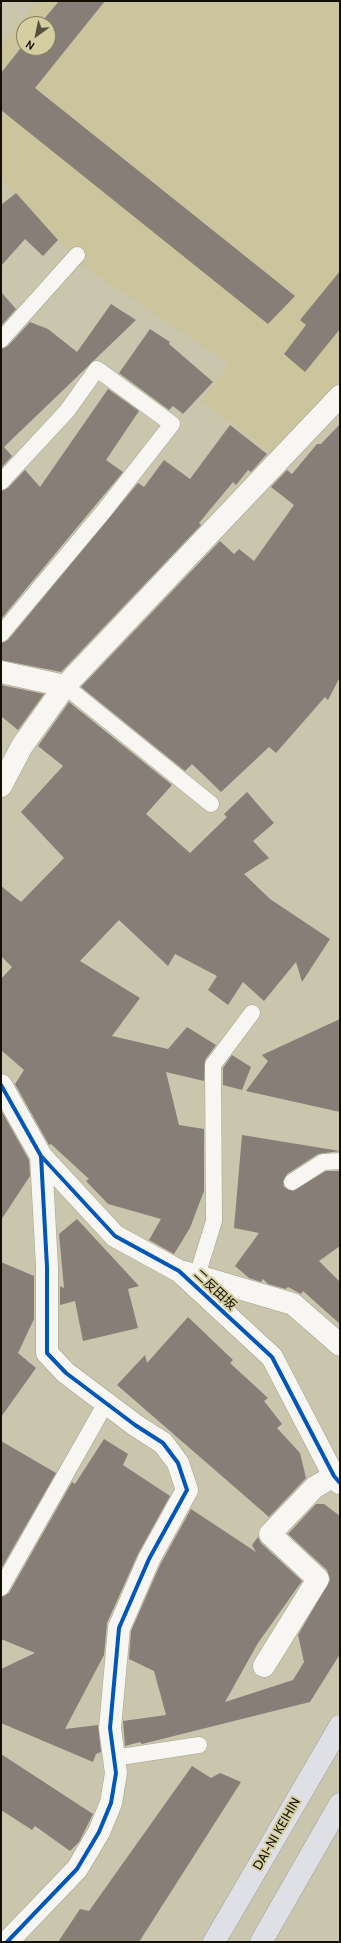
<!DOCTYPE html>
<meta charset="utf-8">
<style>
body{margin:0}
#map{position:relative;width:341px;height:1943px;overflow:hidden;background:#c9c6ad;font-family:Cabin,sans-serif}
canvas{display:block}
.frame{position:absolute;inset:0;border:2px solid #131002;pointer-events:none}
.north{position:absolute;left:16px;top:16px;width:40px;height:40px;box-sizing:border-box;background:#d5cea1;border:1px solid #878261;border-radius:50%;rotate:213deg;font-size:11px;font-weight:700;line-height:16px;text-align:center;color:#131002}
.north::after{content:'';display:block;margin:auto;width:14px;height:18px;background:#53503e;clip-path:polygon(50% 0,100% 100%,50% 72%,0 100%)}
</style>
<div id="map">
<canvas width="341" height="1943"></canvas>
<div class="frame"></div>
<div class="north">N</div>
</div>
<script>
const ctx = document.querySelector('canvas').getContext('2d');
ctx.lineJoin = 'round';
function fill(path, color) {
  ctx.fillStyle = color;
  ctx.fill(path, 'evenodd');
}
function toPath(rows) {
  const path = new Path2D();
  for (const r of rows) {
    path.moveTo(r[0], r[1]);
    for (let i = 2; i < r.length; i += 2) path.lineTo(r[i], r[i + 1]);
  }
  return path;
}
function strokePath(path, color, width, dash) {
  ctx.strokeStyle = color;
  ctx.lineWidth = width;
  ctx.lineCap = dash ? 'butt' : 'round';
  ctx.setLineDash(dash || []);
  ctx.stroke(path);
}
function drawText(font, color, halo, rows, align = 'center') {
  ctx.font = font + ' Cabin,"Noto Sans JP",sans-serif';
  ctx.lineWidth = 4;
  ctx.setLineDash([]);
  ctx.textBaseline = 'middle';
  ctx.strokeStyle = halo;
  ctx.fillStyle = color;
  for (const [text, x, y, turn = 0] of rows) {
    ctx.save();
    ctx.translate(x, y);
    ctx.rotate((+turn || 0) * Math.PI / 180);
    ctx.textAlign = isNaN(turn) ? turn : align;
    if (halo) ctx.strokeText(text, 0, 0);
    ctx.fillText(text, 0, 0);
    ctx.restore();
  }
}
const built = toPath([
 [37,1,340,1,340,381,274,455,201,401,229,364,82,265,1,178,1,46],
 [24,24,48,24,48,48,24,48]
]);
const building = toPath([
 [59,1,105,1,35,88,295,296,268,324,1,110,1,73,24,44,24,48,48,48,48,24,40,24],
 [16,193,58,240,43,256,25,239,1,266,1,205],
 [340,271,340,329,305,372,284,354,306,325,300,320],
 [1,292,16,309,1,326],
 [111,304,136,320,4,447,12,456,1,468,1,349,8,346,30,322,48,329,77,352],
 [150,329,170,342,169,344,213,382,183,414,173,406,169,410,119,373],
 [108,389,139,411,106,460,123,472,1,619,1,491,8,488,25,470,40,487],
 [340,424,340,677,328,700,325,697,276,753,269,747,221,792,192,764,185,771,81,687,220,541,234,554,239,549,254,561,294,505,271,487,287,470,292,474,317,444,321,444],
 [230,425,267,454,251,472,248,470,236,485,233,482,199,523,201,525,61,672,1,660,1,643,8,640,138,483,144,487,164,460,190,479],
 [1,685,44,694,18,730,1,716],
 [69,702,172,785,146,814,190,853,227,817,224,814,247,792,274,823,253,841,269,858,244,874,270,899,330,939,302,982,296,962,264,1001,243,982,228,1005,208,990,217,976,175,954,168,966,119,920,80,961,140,998,112,1036,168,1049,187,1027,216,1045,205,1060,204,1081,166,1072,179,1125,204,1129,204,1191,190,1228,174,1254,149,1240,161,1219,108,1204,86,1181,89,1179,51,1144,49,1145,15,1084,24,1070,1,1050,1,979,12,967,1,956,1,886,21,902,64,858,21,812,63,766,38,746],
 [340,1019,340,1112,246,1091,268,1061,262,1055],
 [232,1055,251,1067,242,1090,223,1085,223,1068],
 [1,1110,29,1160,30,1176,1,1220],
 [242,1135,340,1151,318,1154,287,1174,283,1182,284,1187,293,1191,326,1171,340,1171,340,1246,319,1261,340,1282,340,1324,303,1291,301,1294,288,1287,286,1289,268,1284,263,1279,261,1282,249,1278,235,1266,259,1233,234,1228],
 [77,1219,139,1286,128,1289,138,1328,83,1341,75,1301,60,1305,60,1286,64,1288,59,1234],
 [1,1262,34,1276,34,1319,18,1353,36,1368,1,1417],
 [188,1317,233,1360,230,1363,268,1398,264,1401,282,1424,277,1428,300,1453,306,1478,269,1517,117,1385,145,1355,147,1363],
 [104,1439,128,1454,123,1465,170,1496,138,1554,107,1623,104,1655,65,1729,98,1725,101,1752,96,1754,93,1762,1,1723,1,1669,35,1653,1,1639,1,1597,9,1593,72,1482,75,1484],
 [1,1441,56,1473,1,1569],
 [316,1504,324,1504,340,1516,340,1654,310,1702,142,1744,140,1742,125,1746,123,1721,166,1715,154,1671,129,1659,131,1631,160,1565,191,1509,256,1552,252,1545,258,1537,261,1543,302,1581,258,1643,225,1702,293,1680,304,1662,298,1635,330,1580,327,1570,288,1534],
 [1,1754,93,1814,79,1842,70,1851,35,1826,32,1830,1,1810],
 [192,1766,211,1778,220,1773,241,1782,139,1942,58,1942,80,1909,89,1911]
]);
const lane = toPath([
 [1,340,77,255],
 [1,482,67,411,97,369,172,424,104,511,1,634],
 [65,686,211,804],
 [292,1182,323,1162,340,1161],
 [197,1276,214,1221,213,1065,252,1013],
 [1,1588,106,1403],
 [114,1758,199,1745]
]);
const street = toPath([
 [1,672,65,686],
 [1,786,22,746,65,686,340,396],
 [1,1085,41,1156,115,1236,179,1271,272,1357,334,1476,340,1483],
 [184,1272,293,1304,340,1345],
 [264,1666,318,1579,270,1534,315,1487,334,1476],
 [7,1942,77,1869,99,1832,111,1803,116,1773,110,1728,119,1628,149,1559,187,1490,178,1463,163,1443,135,1425,66,1373,47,1353,47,1267,41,1156]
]);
const highway = toPath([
 [214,1942,340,1726],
 [261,1942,340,1804]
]);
const cycleway = toPath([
 [1,1085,41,1156,115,1236,179,1271,272,1357,334,1476,340,1483],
 [7,1942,77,1869,99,1832,111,1803,116,1773,110,1728,119,1628,149,1559,187,1490,178,1463,163,1443,135,1425,66,1373,47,1353,47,1267,41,1156]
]);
const streetNames = [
 ["二反田坂",215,1290,43],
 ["DAI-NI KEIHIN",277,1834,-60]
];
fill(built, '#cbc49c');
fill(building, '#877e78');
strokePath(lane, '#a5a28e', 17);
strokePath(street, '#a5a28e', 23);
strokePath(highway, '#9f9e9d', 23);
strokePath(lane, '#f7f6f3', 16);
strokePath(street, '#f7f6f3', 22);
strokePath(highway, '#dfdfe6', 22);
strokePath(cycleway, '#0057b8', 4);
drawText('13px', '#131002', '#d5cea1', streetNames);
</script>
